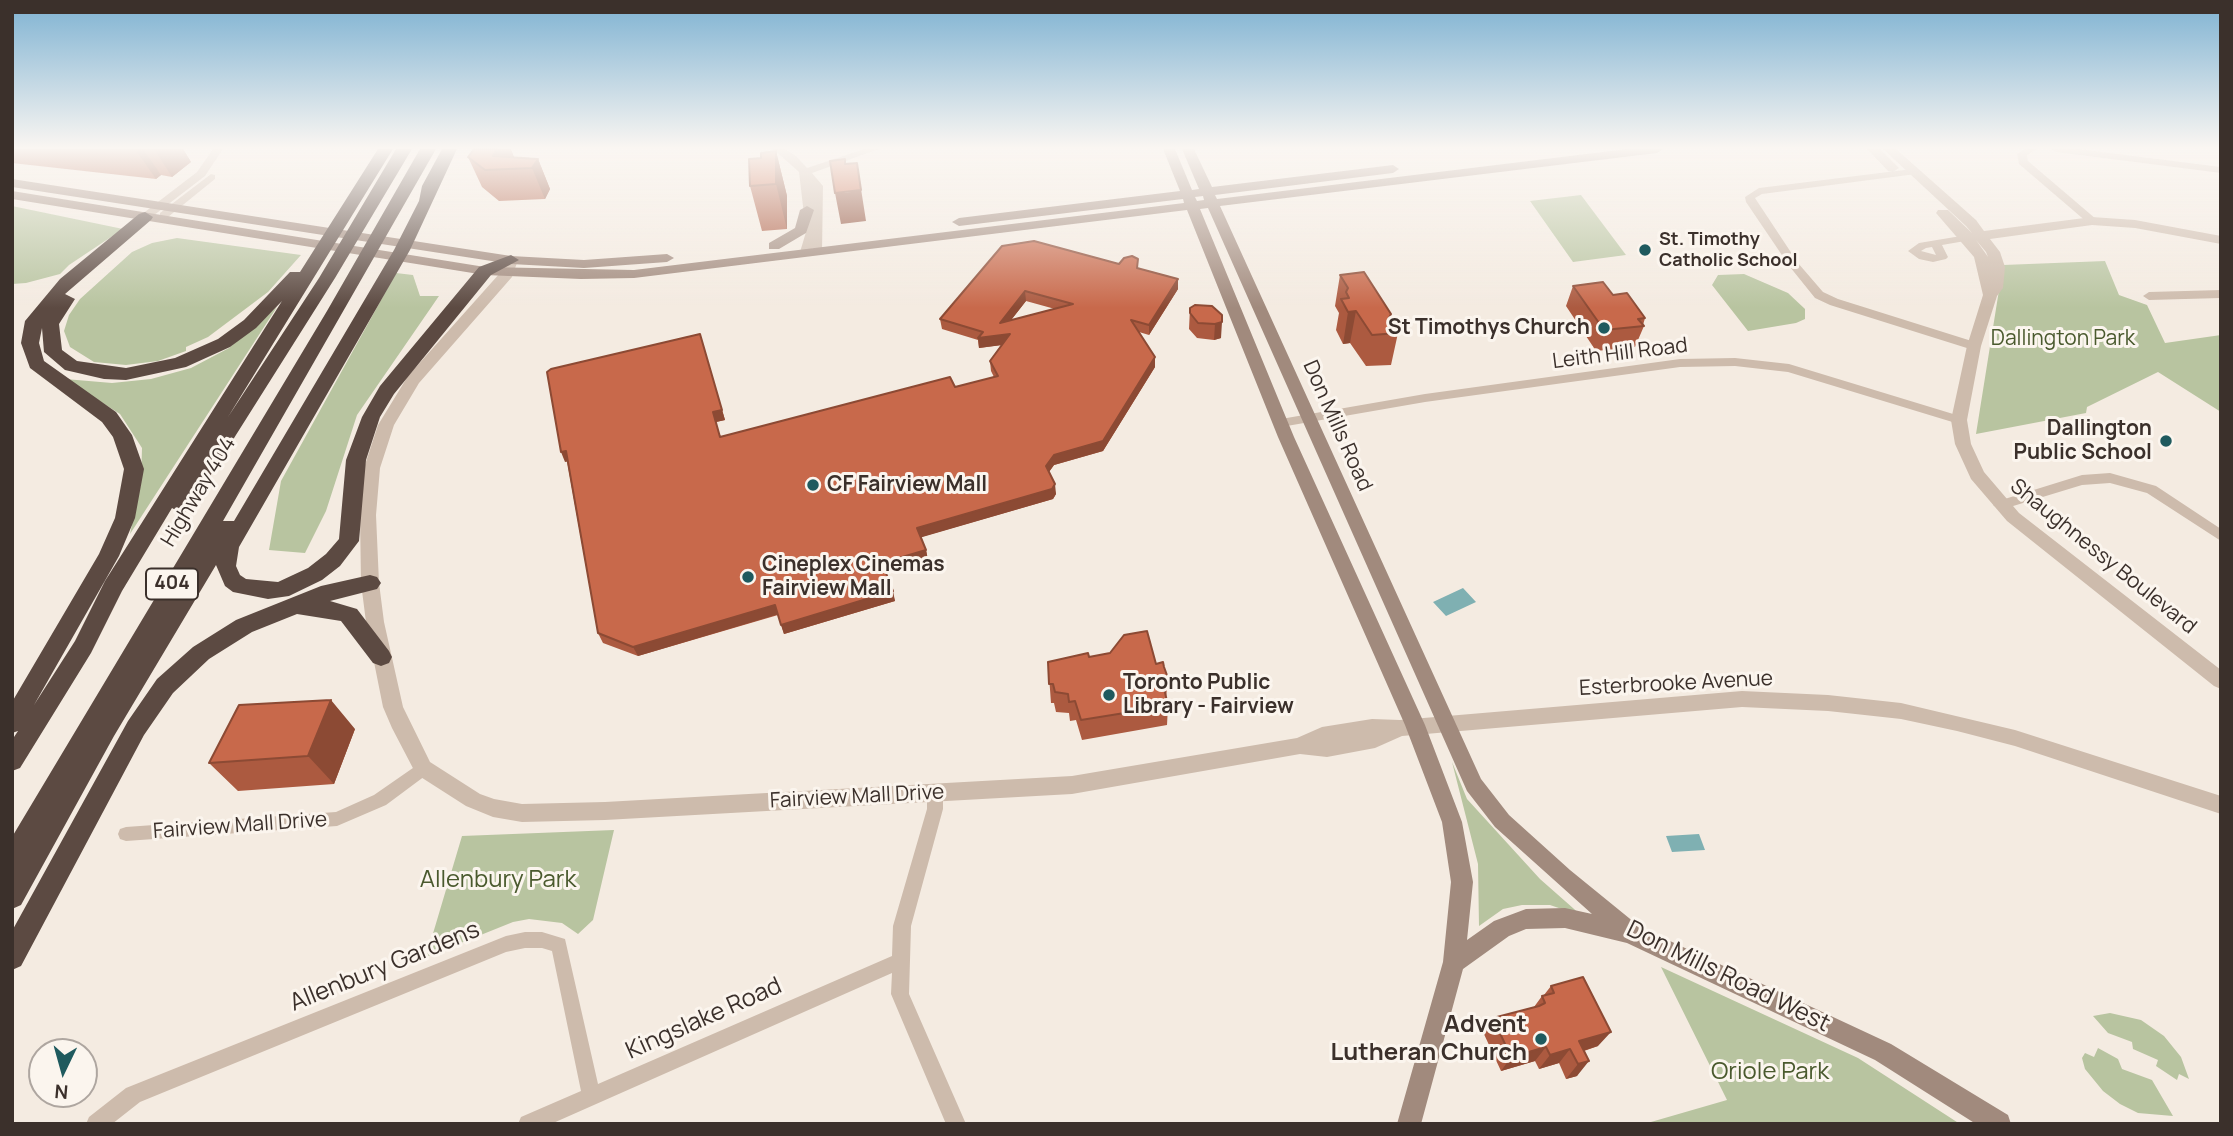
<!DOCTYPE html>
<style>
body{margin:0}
#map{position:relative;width:2233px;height:1136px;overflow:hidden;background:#f4ebe1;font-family:Manrope,sans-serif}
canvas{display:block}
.frame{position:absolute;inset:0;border:14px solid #3b302b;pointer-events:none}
.north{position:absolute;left:28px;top:1038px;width:70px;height:70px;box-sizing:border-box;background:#fbf5ee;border:2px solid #aea6a0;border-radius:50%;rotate:185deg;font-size:19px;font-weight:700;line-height:28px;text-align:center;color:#3b302b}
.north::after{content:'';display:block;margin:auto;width:24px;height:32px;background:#1f5a5e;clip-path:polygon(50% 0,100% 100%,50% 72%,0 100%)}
</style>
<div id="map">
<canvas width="2233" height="1136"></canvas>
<div class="frame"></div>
<div class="north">N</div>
</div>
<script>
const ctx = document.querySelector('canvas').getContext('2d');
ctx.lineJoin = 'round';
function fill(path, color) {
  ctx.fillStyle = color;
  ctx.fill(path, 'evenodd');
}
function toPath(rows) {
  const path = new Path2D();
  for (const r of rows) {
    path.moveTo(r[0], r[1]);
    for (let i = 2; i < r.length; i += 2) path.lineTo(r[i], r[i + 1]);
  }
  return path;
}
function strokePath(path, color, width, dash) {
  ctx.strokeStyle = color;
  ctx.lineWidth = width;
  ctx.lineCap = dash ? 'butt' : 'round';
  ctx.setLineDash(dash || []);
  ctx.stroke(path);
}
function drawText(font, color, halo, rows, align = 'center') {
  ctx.font = font + ' Manrope,sans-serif';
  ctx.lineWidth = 6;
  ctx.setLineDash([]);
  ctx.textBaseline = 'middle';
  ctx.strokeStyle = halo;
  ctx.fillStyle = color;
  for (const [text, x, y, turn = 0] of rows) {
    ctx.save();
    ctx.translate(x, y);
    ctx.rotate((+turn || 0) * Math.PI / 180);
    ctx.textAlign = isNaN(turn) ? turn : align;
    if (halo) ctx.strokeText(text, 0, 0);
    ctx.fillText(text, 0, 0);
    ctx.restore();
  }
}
const green = toPath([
 [1581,195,1626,255,1573,262,1530,201],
 [12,206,123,229,69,265,60,274,26,283,12,284],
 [177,238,301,255,268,292,208,337,186,347,186,351,158,361,126,365,94,362,70,347,64,331,69,315,80,299,132,252,152,243],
 [2105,261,2119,295,2147,305,2165,343,2221,335,2221,412,2158,372,2087,407,2086,413,1976,434,2003,265],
 [396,273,413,275,420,296,439,296,357,415,326,511,305,553,269,550,281,481],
 [1744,274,1788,293,1805,309,1805,319,1796,323,1748,331,1712,285,1718,275],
 [277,307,130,534,141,483,142,448,120,414,65,379,112,383,151,379,191,368,229,348],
 [1452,762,1467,799,1540,879,1582,916,1550,905,1522,905,1503,909,1479,926,1478,864],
 [614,830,593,920,578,934,562,923,529,919,513,922,426,957,462,836],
 [1661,967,1858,1058,1960,1124,1644,1124,1727,1100],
 [2110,1013,2141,1020,2164,1036,2181,1057,2189,1079,2179,1074,2177,1080,2156,1066,2158,1060,2133,1049,2132,1042,2108,1033,2093,1016],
 [2098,1048,2118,1059,2122,1069,2152,1080,2173,1116,2138,1113,2120,1104,2103,1091,2085,1069,2082,1058,2085,1053,2094,1057]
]);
const water = toPath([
 [1463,588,1476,602,1446,616,1433,602],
 [1699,834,1705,850,1672,852,1666,836]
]);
const minor = toPath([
 [213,149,223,149,205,176,149,219,141,219,141,215,197,172,213,149],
 [773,149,785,149,796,156,807,168,864,149,879,149,812,173,823,186,822,253,814,253,813,248,810,254,806,255,800,252,806,232,799,172,773,149],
 [2025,149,2037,149,2027,155,2028,161,2096,219,2096,223,2088,223,2019,164,2017,154,2025,149],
 [2051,149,2078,149,2221,167,2221,173,2056,152,2051,149],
 [1912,169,1917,172,1916,174,1762,194,1755,198,1798,263,1823,292,1838,299,1978,343,1978,349,1970,349,1830,305,1815,298,1790,267,1746,202,1745,197,1759,188,1912,169],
 [211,174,215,175,215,179,168,217,160,217,160,213,211,174],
 [1967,235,1972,238,1971,240,1942,245,1948,257,1946,259,1933,262,1919,259,1908,251,1919,243,1967,235],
 [1932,247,1936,255,1921,251,1926,248,1932,247],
 [2221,290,2221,298,2149,300,2143,296,2149,292,2221,290],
 [1735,358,1789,364,1963,417,1965,420,1959,424,1788,372,1735,366,1680,367,1425,402,1281,427,1275,423,1281,419,1425,394,1680,359,1735,358],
 [2110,473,2156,486,2221,529,2221,541,2147,493,2110,483,2082,485,2000,510,1993,505,1995,502,2082,475,2110,473],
 [423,761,429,763,431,768,429,773,386,805,337,826,126,841,120,839,118,834,120,829,126,827,336,812,374,795,423,761],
 [935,786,941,788,943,793,943,809,911,926,909,994,966,1124,946,1124,891,994,892,973,551,1124,518,1124,521,1117,581,1091,552,951,542,948,525,948,506,952,140,1102,112,1124,86,1124,89,1117,126,1088,506,936,525,932,542,932,565,939,598,1084,892,956,893,926,927,809,927,793,929,788,935,786]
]);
const tertiary = toPath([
 [1867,149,1880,149,1899,168,1893,172,1888,171,1867,149],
 [1883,149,1896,149,1976,220,1984,231,2092,217,2135,220,2221,236,2221,244,2135,228,2092,225,1990,239,2000,252,2005,267,2003,288,1997,296,1981,346,1967,420,1971,444,1984,472,2019,513,2221,670,2221,689,2214,686,2007,521,1971,479,1955,444,1951,420,1967,346,1983,295,1974,257,1936,213,1938,210,1948,210,1972,233,1966,226,1883,149],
 [1976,240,1986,252,1988,257,1986,254,1976,240],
 [511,256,518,260,512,277,419,383,394,425,380,468,376,515,379,583,384,622,403,707,430,762,480,794,494,799,522,804,605,802,1072,776,1297,738,1322,727,1372,719,1400,720,1742,691,1828,695,1901,703,2015,730,2221,796,2221,814,2015,746,1957,731,1901,719,1828,711,1742,707,1402,736,1375,748,1327,757,1300,754,1072,794,605,820,522,822,493,817,466,806,416,774,392,728,383,707,366,622,361,583,360,515,364,468,378,425,408,376,500,273,504,260,511,256]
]);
const secondary = toPath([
 [1163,149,1175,149,1192,190,1199,189,1182,149,1194,149,1212,187,1393,165,1399,169,1393,173,1215,195,1217,199,1627,149,1663,149,1657,153,1220,206,1481,779,1509,815,1570,870,1640,927,1891,1044,2008,1115,2011,1124,1976,1124,1875,1060,1627,943,1565,928,1526,929,1509,936,1463,969,1421,1124,1397,1124,1443,962,1451,882,1442,822,1405,725,1278,437,1187,210,634,278,581,279,485,275,12,199,12,191,485,267,634,270,1184,203,1183,199,959,226,952,222,959,218,1180,191,1163,149],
 [1203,196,1204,200,1197,201,1195,197,1203,196],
 [1208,208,1467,791,1495,827,1592,914,1565,908,1526,909,1494,921,1467,940,1473,882,1462,822,1425,725,1294,437,1200,209,1208,208],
 [12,179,511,256,584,260,667,254,674,258,667,262,584,268,511,264,12,187,12,179],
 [807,206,814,210,806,233,779,249,769,249,769,243,795,228,800,210,807,206]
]);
const motorway = toPath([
 [378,149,393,149,228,417,319,278,396,149,412,149,335,278,188,511,181,513,172,508,122,591,91,653,20,768,12,771,12,740,18,731,12,733,12,702,99,554,115,518,124,469,113,437,102,422,30,368,21,343,25,321,60,279,139,214,145,212,153,217,151,220,65,294,75,299,59,324,62,350,77,361,126,368,175,358,218,339,244,320,290,272,300,272,378,149],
 [282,301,105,581,75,641,34,705,119,556,135,518,144,469,132,435,116,412,44,361,39,343,42,328,44,352,65,370,104,379,126,380,186,367,230,347,256,328,282,301],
 [420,149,436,149,223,521,234,521,394,250,419,201,422,186,442,149,457,149,410,250,239,547,236,566,240,575,246,579,278,582,308,568,326,554,339,539,346,460,362,417,380,386,479,267,511,255,519,260,491,275,394,394,380,417,366,460,359,541,340,566,322,580,289,596,268,599,233,592,225,586,216,565,114,736,21,905,12,909,12,837,327,311,420,149],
 [370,575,377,577,381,583,377,589,330,601,357,609,389,651,392,657,389,663,381,666,373,663,341,621,297,614,252,632,209,659,173,693,144,735,21,966,12,970,12,931,128,721,157,679,193,647,236,620,321,586,370,575]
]);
const wall = toPath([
 [12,149,183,149,191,162,172,177,161,175,156,179,12,163],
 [776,151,787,196,787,229,762,231,750,186],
 [468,157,538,159,550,189,545,199,499,201,482,187],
 [1002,246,1119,264,1138,259,1138,268,1178,289,1149,335,1139,332,1155,357,1155,367,1103,451,1054,465,1049,472,1056,494,1053,499,921,537,926,550,928,560,886,572,895,601,784,634,778,615,638,656,603,643,598,633,567,461,565,462,700,334,725,420,716,422,720,437,955,387,994,377,991,371,990,361,1001,345,979,348,978,340,942,329,940,319],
 [1026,301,1055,309,1011,320],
 [1340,275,1391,314,1390,319,1398,333,1391,365,1366,366,1350,343,1343,344,1336,330,1339,313,1335,306],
 [1573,286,1613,295,1645,318,1643,325,1644,326,1635,347,1596,351,1566,306],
 [1212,306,1221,338,1214,340,1197,338,1189,329,1190,308],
 [1089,657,1156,664,1168,678,1166,698,1168,706,1167,725,1082,740,1076,720,1070,721,1069,713,1056,712,1054,703,1051,703,1048,662],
 [355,729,334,784,238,791,209,763],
 [1551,986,1598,1046,1584,1051,1577,1076,1566,1079,1559,1063,1539,1069,1535,1061,1501,1071,1483,1032,1493,1018,1534,1007,1542,996,1544,995]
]);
const shadedWall = toPath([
 [135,149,143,149,161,175,156,179],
 [154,149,183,149,191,162,172,177],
 [497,149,511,149,516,162,493,156],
 [776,151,787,196,787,229,776,184],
 [538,159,550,189,545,199,532,168],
 [857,163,866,221,841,224,835,193,851,192],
 [1178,279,1178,289,1149,335,1149,325],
 [1025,291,1026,301,1001,333,1000,323],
 [1356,311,1350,343,1343,344,1348,312],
 [1222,322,1221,338,1214,340,1215,324],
 [700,334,725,420,716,422,713,412],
 [1010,334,1010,344,979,348,978,338],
 [1155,357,1155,367,1103,451,1054,465,1046,476,1046,466,1054,455],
 [566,451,570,461,565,462,561,452],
 [1055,484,1056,494,1053,499,919,538,917,528],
 [926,550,928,560,884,573,882,563],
 [893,591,895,601,784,634,781,625],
 [775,605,779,614,638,656,633,647],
 [331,700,355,729,334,784,308,756],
 [1611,1032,1598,1046,1573,1054,1579,1041],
 [1546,1047,1535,1061,1501,1071,1511,1057],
 [1570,1049,1559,1063,1539,1069,1550,1055],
 [1589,1061,1577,1076,1566,1079,1578,1064]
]);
const building = toPath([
 [474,149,497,149,493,156,538,159,532,168,485,170,468,157,474,149],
 [776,151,776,184,750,186,749,159,761,158,761,153,776,151],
 [845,159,845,164,857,163,861,190,835,193,830,161,845,159],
 [1034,241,1119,264,1124,258,1132,256,1138,259,1137,268,1178,279,1149,325,1131,320,1155,357,1103,441,1054,455,1046,466,1055,484,1052,489,917,528,926,550,882,563,893,591,781,625,775,605,633,647,598,633,566,451,561,452,547,372,551,369,700,334,722,410,713,412,720,437,950,377,955,387,998,376,990,361,1010,334,978,338,983,332,940,319,1002,246,1034,241],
 [1025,291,1073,304,1000,323,1025,291],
 [1364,272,1391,314,1389,318,1398,333,1372,335,1356,311,1348,312,1341,299,1349,298,1346,292,1348,288,1340,275,1364,272],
 [1603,282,1613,295,1627,293,1645,318,1638,319,1644,326,1604,330,1573,286,1603,282],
 [1195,305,1212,306,1222,315,1222,322,1215,324,1198,323,1190,313,1190,308,1195,305],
 [1147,631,1156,664,1163,662,1164,667,1168,678,1162,679,1168,706,1081,720,1075,701,1069,702,1068,694,1055,692,1053,684,1049,684,1048,662,1088,653,1089,657,1110,653,1124,635,1147,631],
 [331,700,308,756,209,763,239,705,331,700],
 [1583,977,1611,1032,1579,1041,1589,1061,1578,1064,1570,1049,1550,1055,1546,1047,1511,1057,1493,1018,1539,1006,1545,1003,1542,996,1554,993,1551,986,1583,977]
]);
const markers = [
 [1645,250,7,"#1f5a5e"],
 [1604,328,7,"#1f5a5e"],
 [2166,441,7,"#1f5a5e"],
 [813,485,7,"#1f5a5e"],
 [748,577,7,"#1f5a5e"],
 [1109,695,7,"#1f5a5e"],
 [1541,1039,7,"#1f5a5e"]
];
const farPoinames = [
 ["St. Timothy",1659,240],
 ["Catholic School",1659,261]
];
const shields = [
 [172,584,52]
];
const shieldNames = [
 ["404",172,584]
];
const poiNames = [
 ["St Timothys Church",1590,328,"right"],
 ["Dallington",2152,429,"right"],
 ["Public School",2152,453,"right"],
 ["CF Fairview Mall",827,485],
 ["Cineplex Cinemas",762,565],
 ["Fairview Mall",762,589],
 ["Toronto Public",1123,683],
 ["Library - Fairview",1123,707]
];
const parkNames = [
 ["Dallington Park",2063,339]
];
const streetNames = [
 ["Leith Hill Road",1620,354,-7],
 ["Don Mills Road",1337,426,66],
 ["Highway 404",199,492,-59],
 ["Shaughnessy Boulevard",2103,557,39],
 ["Esterbrooke Avenue",1676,684,-3],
 ["Fairview Mall Drive",857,797,-3],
 ["Fairview Mall Drive",240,826,-4]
];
const nearParknames = [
 ["Allenbury Park",498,880],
 ["Oriole Park",1770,1072]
];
const nearStreetnames = [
 ["Allenbury Gardens",385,967,-22],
 ["Don Mills Road West",1728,977,26],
 ["Kingslake Road",704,1019,-24]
];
const nearPoinames = [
 ["Advent",1527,1025],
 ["Lutheran Church",1527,1053]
];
fill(green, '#b8c4a0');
fill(water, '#7fb0b2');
fill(minor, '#cdbbac');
fill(tertiary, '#cdbbac');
fill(secondary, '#a18a7d');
fill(motorway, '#5c4a42');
fill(wall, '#ac5a40');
fill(shadedWall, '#8c4a34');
fill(building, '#c8694b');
strokePath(building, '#8c4a34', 2);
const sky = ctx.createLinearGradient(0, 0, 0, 308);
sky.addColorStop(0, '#7eb2d2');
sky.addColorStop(0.48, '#faf6f2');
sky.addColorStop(1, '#faf6f200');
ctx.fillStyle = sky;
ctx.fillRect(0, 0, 2233, 308);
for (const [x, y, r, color] of markers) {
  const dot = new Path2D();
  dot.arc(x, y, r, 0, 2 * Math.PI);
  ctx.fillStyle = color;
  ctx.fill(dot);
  strokePath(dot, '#fbf5ee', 2.5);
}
drawText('bold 18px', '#3b302b', '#fbf5ee', farPoinames, 'left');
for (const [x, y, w] of shields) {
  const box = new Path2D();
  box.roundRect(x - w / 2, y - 15.5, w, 31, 5);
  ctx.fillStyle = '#fbf5ee';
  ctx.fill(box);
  strokePath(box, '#3b302b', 2);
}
drawText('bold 19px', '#3b302b', null, shieldNames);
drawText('bold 21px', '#3b302b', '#fbf5ee', poiNames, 'left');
drawText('21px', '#4a5a2e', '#fbf5ee', parkNames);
drawText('21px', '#3b302b', '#fbf5ee', streetNames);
drawText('24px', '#4a5a2e', '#fbf5ee', nearParknames);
drawText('24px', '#3b302b', '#fbf5ee', nearStreetnames);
drawText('bold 24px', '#3b302b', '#fbf5ee', nearPoinames, 'right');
</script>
